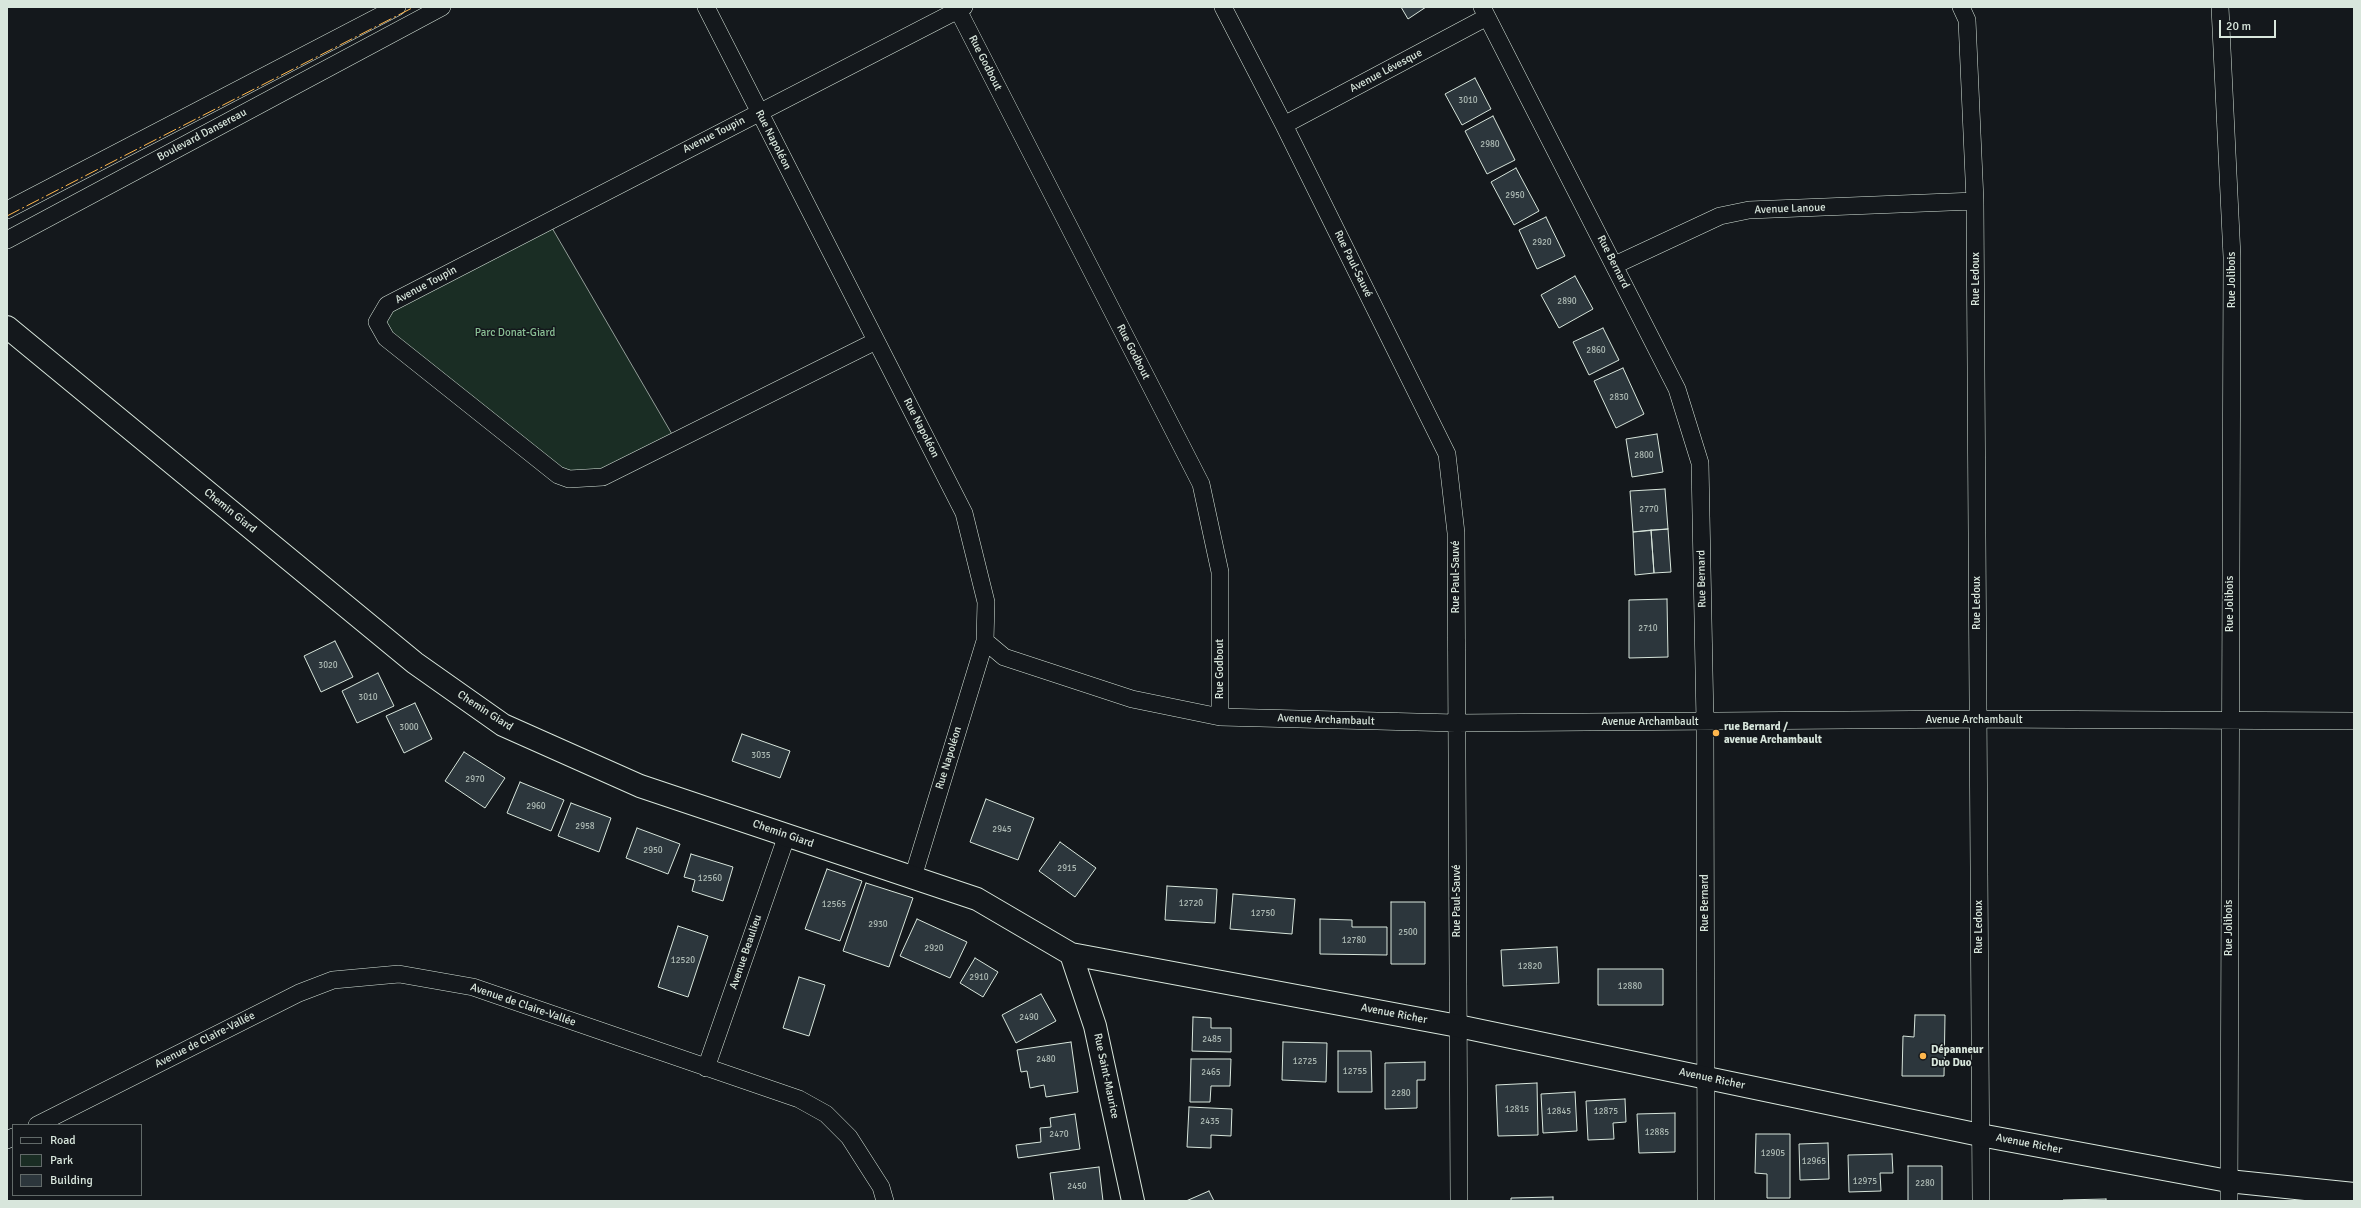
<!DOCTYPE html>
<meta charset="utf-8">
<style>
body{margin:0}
#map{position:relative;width:2361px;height:1208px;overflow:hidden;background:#14181c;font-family:Signika,sans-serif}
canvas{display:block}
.frame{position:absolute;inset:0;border:8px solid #d8e6dc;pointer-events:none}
.legend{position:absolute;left:12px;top:1124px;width:130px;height:72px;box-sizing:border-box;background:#14181c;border:1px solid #626a69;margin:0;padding:5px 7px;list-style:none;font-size:12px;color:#d8e6dc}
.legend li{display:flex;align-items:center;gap:8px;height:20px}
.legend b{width:20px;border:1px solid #626a69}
.scale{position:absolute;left:2219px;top:20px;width:57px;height:18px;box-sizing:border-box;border:2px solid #d8e6dc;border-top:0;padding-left:5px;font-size:12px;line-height:14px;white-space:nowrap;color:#d8e6dc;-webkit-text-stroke:3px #14181c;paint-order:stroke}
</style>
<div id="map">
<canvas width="2361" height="1208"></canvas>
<div class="frame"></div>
<ul class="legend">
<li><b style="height:5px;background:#14181c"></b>Road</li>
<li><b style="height:11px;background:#1a2d24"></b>Park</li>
<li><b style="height:11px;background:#2c363c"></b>Building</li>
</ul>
<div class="scale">20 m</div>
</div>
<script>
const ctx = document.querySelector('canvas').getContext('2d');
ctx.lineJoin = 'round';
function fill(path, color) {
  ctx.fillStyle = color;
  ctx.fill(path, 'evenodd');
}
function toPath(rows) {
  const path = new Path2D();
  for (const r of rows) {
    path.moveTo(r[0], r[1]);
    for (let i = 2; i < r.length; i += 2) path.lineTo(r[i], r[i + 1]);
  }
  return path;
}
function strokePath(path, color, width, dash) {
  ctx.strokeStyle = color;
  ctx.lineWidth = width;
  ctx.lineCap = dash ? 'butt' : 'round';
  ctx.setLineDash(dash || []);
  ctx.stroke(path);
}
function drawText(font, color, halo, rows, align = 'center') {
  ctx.font = font + ' Signika,sans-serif';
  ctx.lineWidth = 3;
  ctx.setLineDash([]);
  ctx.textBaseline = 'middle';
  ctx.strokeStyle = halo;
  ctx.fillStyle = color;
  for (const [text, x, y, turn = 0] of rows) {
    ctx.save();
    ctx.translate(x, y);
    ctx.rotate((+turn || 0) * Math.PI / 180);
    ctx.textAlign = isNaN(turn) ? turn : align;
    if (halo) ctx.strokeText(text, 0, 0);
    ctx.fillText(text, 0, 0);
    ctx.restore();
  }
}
const green = toPath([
 [548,221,676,441,603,477,569,479,386,338,387,305,548,221]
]);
const building = toPath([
 [1401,7,1426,7,1408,19,1401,7],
 [1475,78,1491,109,1462,125,1445,94,1475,78],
 [1493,116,1515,160,1487,174,1465,131,1493,116],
 [1516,168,1539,211,1514,225,1491,182,1516,168],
 [1546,217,1565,256,1537,269,1519,230,1546,217],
 [1575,276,1593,309,1559,328,1541,295,1575,276],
 [1603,328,1619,360,1589,375,1573,342,1603,328],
 [1623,368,1644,414,1616,428,1594,381,1623,368],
 [1657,434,1663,472,1632,477,1626,439,1657,434],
 [1665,489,1668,529,1633,532,1630,491,1665,489],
 [1668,529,1671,572,1654,573,1651,530,1668,529],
 [1651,530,1654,573,1635,575,1633,532,1651,530],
 [1667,599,1668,657,1629,658,1629,600,1667,599],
 [335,641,353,677,321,692,304,656,335,641],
 [378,673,394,706,357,723,342,691,378,673],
 [415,703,432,739,404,753,386,716,415,703],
 [742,734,790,751,780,778,732,761,742,734],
 [464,752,505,778,485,808,445,781,464,752],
 [520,782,564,800,551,831,507,813,520,782],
 [986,799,1034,818,1018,860,970,842,986,799],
 [571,803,611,818,599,852,558,836,571,803],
 [637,828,680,844,668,874,626,858,637,828],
 [1060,842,1096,868,1075,897,1039,871,1060,842],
 [691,854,733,867,723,901,692,891,695,880,684,877,691,854],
 [827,869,862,881,840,941,805,929,827,869],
 [866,883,913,898,889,967,843,951,866,883],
 [1167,886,1217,889,1215,923,1165,920,1167,886],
 [1233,894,1295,899,1292,934,1230,929,1233,894],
 [1391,902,1425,902,1425,964,1391,964,1391,902],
 [917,919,967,942,950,978,900,956,917,919],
 [1320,919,1352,920,1352,927,1387,927,1387,955,1320,954,1320,919],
 [678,926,708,936,688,997,658,987,678,926],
 [1557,947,1559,983,1503,986,1501,950,1557,947],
 [975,958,998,972,983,997,960,983,975,958],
 [1598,969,1663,969,1663,1005,1598,1005,1598,969],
 [799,977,825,985,809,1036,783,1028,799,977],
 [1041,994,1056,1021,1016,1043,1002,1015,1041,994],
 [1915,1015,1945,1015,1944,1076,1902,1076,1903,1036,1914,1037,1915,1015],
 [1193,1017,1211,1018,1211,1028,1231,1028,1231,1052,1192,1051,1193,1017],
 [1071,1042,1078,1092,1046,1097,1044,1085,1030,1088,1027,1071,1021,1072,1017,1050,1071,1042],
 [1283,1042,1327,1043,1326,1082,1282,1080,1283,1042],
 [1338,1051,1371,1051,1372,1092,1338,1092,1338,1051],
 [1191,1059,1231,1059,1230,1086,1211,1086,1210,1102,1190,1102,1191,1059],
 [1425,1062,1425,1080,1417,1080,1417,1108,1385,1109,1385,1063,1425,1062],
 [1537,1083,1538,1135,1498,1136,1496,1085,1537,1083],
 [1575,1092,1577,1131,1543,1133,1541,1094,1575,1092],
 [1625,1099,1626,1122,1613,1123,1614,1139,1588,1140,1586,1101,1625,1099],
 [1189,1107,1232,1109,1231,1136,1211,1135,1211,1148,1187,1147,1189,1107],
 [1675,1113,1675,1152,1639,1153,1637,1114,1675,1113],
 [1075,1114,1080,1149,1018,1158,1016,1145,1041,1142,1040,1128,1051,1127,1050,1118,1075,1114],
 [1756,1134,1790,1134,1790,1198,1767,1198,1767,1174,1755,1173,1756,1134],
 [1828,1143,1829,1179,1800,1180,1799,1144,1828,1143],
 [1892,1154,1893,1173,1880,1173,1881,1191,1849,1192,1848,1155,1892,1154],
 [1908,1166,1942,1166,1942,1201,1908,1201,1908,1166],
 [1099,1167,1103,1201,1054,1201,1050,1173,1099,1167],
 [1209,1191,1214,1201,1186,1201,1209,1191],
 [1553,1197,1553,1201,1511,1201,1511,1198,1553,1197],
 [2106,1199,2106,1201,2063,1201,2063,1200,2106,1199]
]);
const street = toPath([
 [706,7,964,513,986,602,985,641,913,877],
 [1223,7,1284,125,1447,454,1456,533,1459,1201],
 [1482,7,1677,389,1700,463,1705,722,1706,1201],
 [1961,7,1967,20,1975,201,1981,1201],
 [2220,7,2232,257,2229,1201],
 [958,10,1201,484,1220,572,1220,717],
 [1284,125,1487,17],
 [7,210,397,7],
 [7,240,442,7],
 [1615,265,1720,216,1749,210,1975,201],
 [876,341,603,477,569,479,558,475,386,338,377,322,387,305,964,7],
 [985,641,1004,657,1132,699,1220,717,1456,723,1978,719,2354,721],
 [706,1068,787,835],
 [37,1125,299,993,333,980,399,974,473,987,799,1099,826,1114,849,1137,881,1187,885,1201],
 [7,1140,13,1137]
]);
const secondary = toPath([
 [7,327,415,663,503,725,640,786,977,899,1071,954,1458,1026,1980,1135,2228,1181,2354,1194],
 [1071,954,1095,1026,1133,1201]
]);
const power = toPath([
 [7,216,414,7]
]);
const markers = [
 [1716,733,4,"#ffb74d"],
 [1923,1056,4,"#ffb74d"]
];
const numberNames = [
 ["3010",1468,101],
 ["2980",1490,145],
 ["2950",1515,196],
 ["2920",1542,243],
 ["2890",1567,302],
 ["2860",1596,351],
 ["2830",1619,398],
 ["2800",1644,456],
 ["2770",1649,510],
 ["2710",1648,629],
 ["3020",328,666],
 ["3010",368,698],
 ["3000",409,728],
 ["3035",761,756],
 ["2970",475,780],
 ["2960",536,807],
 ["2958",585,827],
 ["2945",1002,830],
 ["2950",653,851],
 ["2915",1067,869],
 ["12560",710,879],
 ["12720",1191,904],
 ["12565",834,905],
 ["12750",1263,914],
 ["2930",878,925],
 ["2500",1408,933],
 ["12780",1354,941],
 ["2920",934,949],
 ["12520",683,961],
 ["12820",1530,967],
 ["2910",979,978],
 ["12880",1630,987],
 ["2490",1029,1018],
 ["2485",1212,1040],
 ["2480",1046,1060],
 ["12725",1305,1062],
 ["12755",1355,1072],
 ["2465",1211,1073],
 ["2280",1401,1094],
 ["12815",1517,1110],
 ["12845",1559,1112],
 ["12875",1606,1112],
 ["2435",1210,1122],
 ["12885",1657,1133],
 ["2470",1059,1135],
 ["12905",1773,1154],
 ["12965",1814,1162],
 ["12975",1865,1182],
 ["2280",1925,1184],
 ["2450",1077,1187]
];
const streetNames = [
 ["Rue Godbout",985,63,63],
 ["Avenue Lévesque",1386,71,-28],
 ["Boulevard Dansereau",202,135,-28],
 ["Avenue Toupin",714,135,-27],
 ["Rue Napoléon",773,140,63],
 ["Avenue Lanoue",1790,209,-2],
 ["Rue Bernard",1613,262,63],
 ["Rue Paul-Sauvé",1353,264,64],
 ["Rue Ledoux",1976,279,-90],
 ["Rue Jolibois",2232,280,-90],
 ["Avenue Toupin",426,285,-28],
 ["Rue Godbout",1133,352,63],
 ["Rue Napoléon",921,428,63],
 ["Chemin Giard",230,511,39],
 ["Rue Paul-Sauvé",1456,577,-90],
 ["Rue Bernard",1702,579,-91],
 ["Rue Ledoux",1977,603,-90],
 ["Rue Jolibois",2230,604,-90],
 ["Rue Godbout",1220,669,-90],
 ["Chemin Giard",485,711,33],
 ["Avenue Archambault",1326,720,2],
 ["Avenue Archambault",1974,720],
 ["Avenue Archambault",1650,722],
 ["Rue Napoléon",949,758,-73],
 ["Chemin Giard",783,834,19],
 ["Rue Paul-Sauvé",1457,901,-90],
 ["Rue Bernard",1705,903,-90],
 ["Rue Ledoux",1979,927,-90],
 ["Rue Jolibois",2229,928,-90],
 ["Avenue Beaulieu",746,952,-71],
 ["Avenue de Claire-Vallée",523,1005,19],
 ["Avenue Richer",1394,1014,11],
 ["Avenue de Claire-Vallée",205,1040,-27],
 ["Rue Saint-Maurice",1106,1076,78],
 ["Avenue Richer",1712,1079,12],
 ["Avenue Richer",2029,1144,11]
];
const parkNames = [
 ["Parc Donat-Giard",515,333]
];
const poiNames = [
 ["rue Bernard /",1724,727],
 ["avenue Archambault",1724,740],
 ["Dépanneur",1931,1050],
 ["Duo Duo",1931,1063]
];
fill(green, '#1a2d24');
strokePath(green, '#939e99', 1);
fill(building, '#2c363c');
strokePath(building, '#d8e6dc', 1);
strokePath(street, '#d8e6dc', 18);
strokePath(secondary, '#d8e6dc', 24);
strokePath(street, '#14181c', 17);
strokePath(secondary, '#14181c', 22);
strokePath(power, '#ffb74d', 1, [14, 3, 2, 3]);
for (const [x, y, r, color] of markers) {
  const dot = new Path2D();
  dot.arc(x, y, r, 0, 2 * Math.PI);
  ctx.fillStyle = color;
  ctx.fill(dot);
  strokePath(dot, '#14181c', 1.5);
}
drawText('9px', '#adbab4', null, numberNames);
drawText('11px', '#d8e6dc', '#14181c', streetNames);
drawText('11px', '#8ac095', '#14181c', parkNames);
drawText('bold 11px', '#d8e6dc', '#14181c', poiNames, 'left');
</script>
